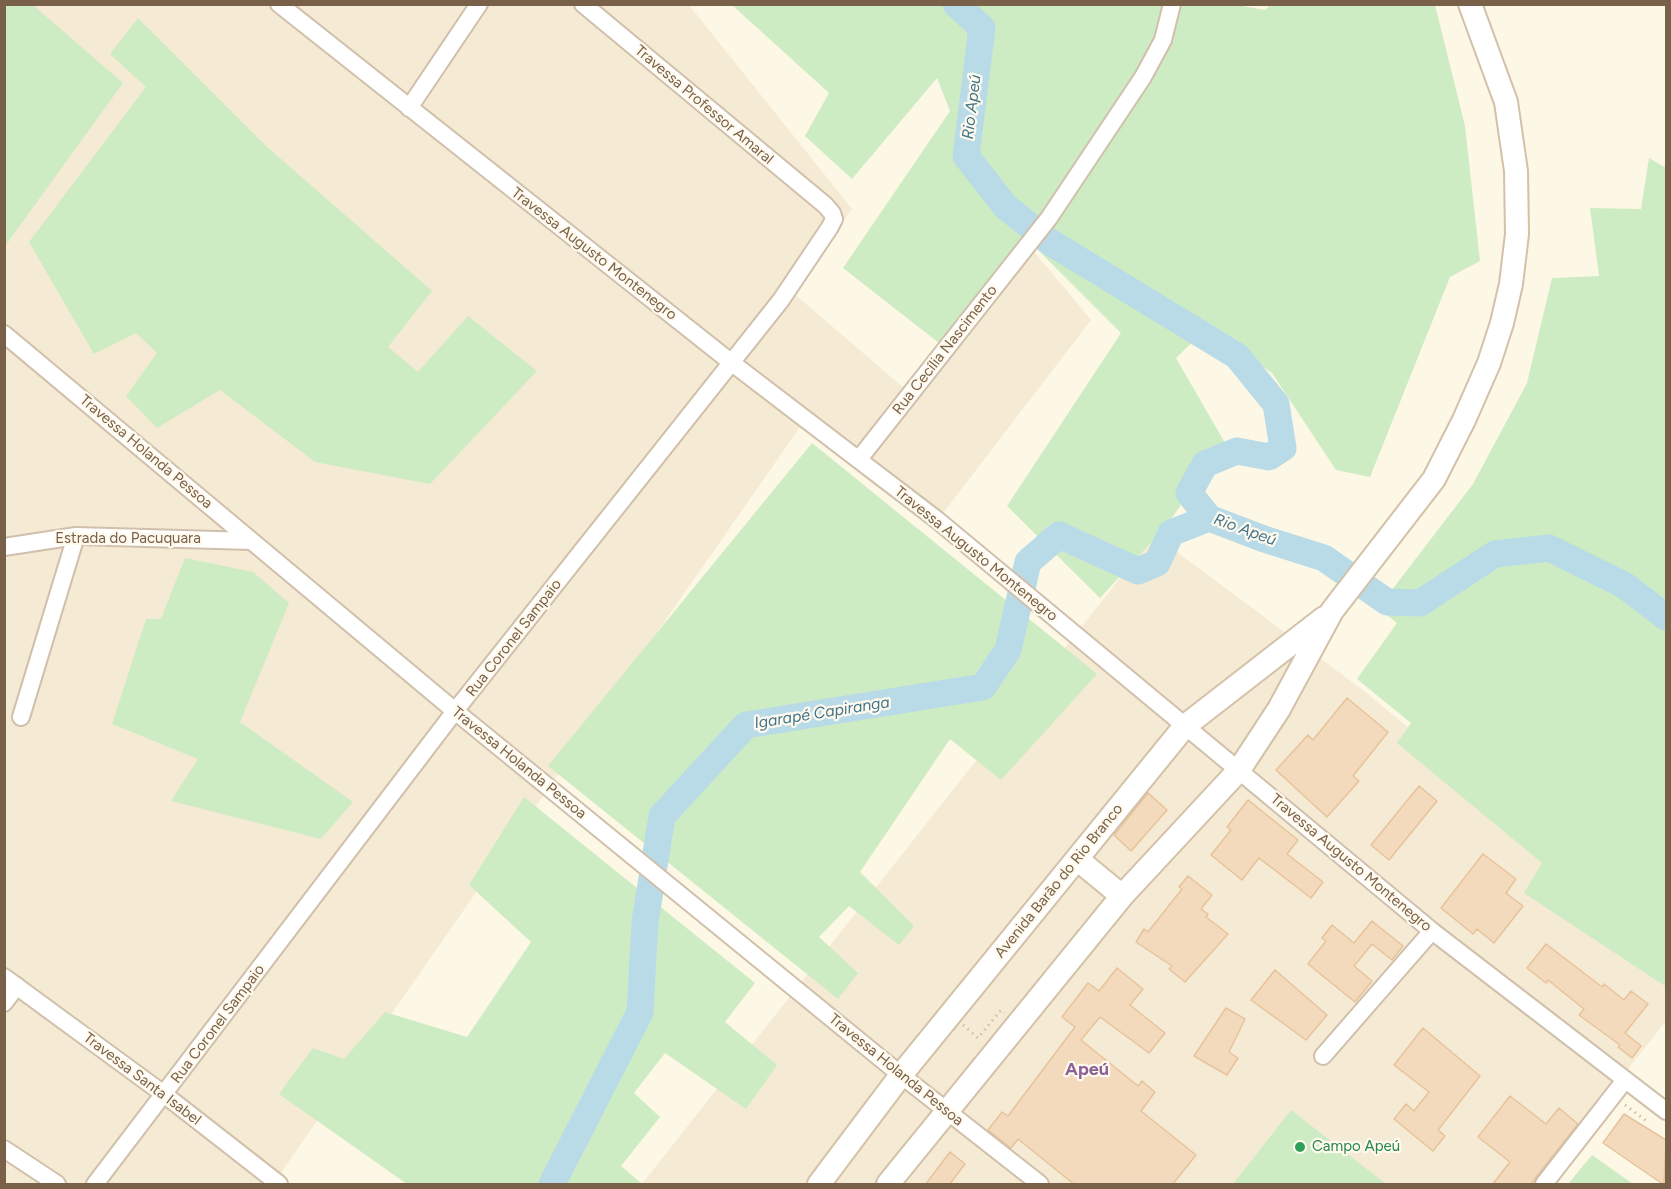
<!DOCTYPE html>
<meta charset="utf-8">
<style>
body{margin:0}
#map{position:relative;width:1671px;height:1189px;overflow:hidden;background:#fdf7e5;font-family:Figtree,sans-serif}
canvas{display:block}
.frame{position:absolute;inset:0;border:6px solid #786049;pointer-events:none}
</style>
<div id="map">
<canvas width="1671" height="1189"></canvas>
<div class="frame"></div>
</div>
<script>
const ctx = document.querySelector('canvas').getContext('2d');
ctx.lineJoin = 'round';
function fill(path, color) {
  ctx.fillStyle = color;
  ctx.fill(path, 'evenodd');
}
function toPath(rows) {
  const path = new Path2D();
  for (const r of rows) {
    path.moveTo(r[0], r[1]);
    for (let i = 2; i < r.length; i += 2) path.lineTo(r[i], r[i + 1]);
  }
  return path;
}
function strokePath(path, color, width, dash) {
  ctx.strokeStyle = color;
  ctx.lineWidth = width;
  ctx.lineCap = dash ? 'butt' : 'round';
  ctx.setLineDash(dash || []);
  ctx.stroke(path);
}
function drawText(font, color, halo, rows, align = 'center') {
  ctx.font = font + ' Figtree,sans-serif';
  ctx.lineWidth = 4.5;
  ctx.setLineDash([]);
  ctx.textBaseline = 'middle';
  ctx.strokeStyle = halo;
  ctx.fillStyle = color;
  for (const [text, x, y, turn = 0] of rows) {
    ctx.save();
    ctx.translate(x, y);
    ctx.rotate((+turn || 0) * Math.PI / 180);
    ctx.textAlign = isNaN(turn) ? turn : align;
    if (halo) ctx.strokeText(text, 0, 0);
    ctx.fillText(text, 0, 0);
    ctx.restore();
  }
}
const residential = toPath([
 [5,5,689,5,852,209,791,291,905,389,1025,241,1091,320,940,517,809,414,273,1184,5,1184],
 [1154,535,1368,694,1666,944,1666,1021,1537,1184,642,1184]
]);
const green = toPath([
 [5,4,33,5,123,83,5,246],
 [1230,4,1265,10,1271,4,1435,5,1465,126,1480,261,1450,277,1370,477,1336,470,1272,373,1208,327,1176,358,1225,443,1166,526,1100,598,1007,506,1121,333,1024,236,939,343,843,268,950,111,937,78,852,179,805,136,829,93,732,5],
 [138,18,266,146,432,291,388,347,418,372,468,316,537,371,430,484,315,462,220,390,157,428,126,396,157,353,136,333,94,354,29,242,146,87,110,54],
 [1649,158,1666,168,1665,986,1524,893,1542,863,1397,743,1411,723,1357,679,1397,623,1378,608,1473,484,1527,383,1552,278,1599,276,1590,208,1641,209],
 [812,443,1097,674,1001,780,950,739,860,872,914,926,899,945,849,906,819,937,858,973,838,999,548,766],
 [185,558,253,572,289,603,240,722,353,802,321,839,171,801,198,759,112,724,146,619,161,619],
 [524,797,755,983,725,1022,777,1065,746,1109,665,1053,634,1093,660,1117,621,1166,642,1184,407,1184,279,1094,313,1048,344,1059,385,1012,467,1037,531,942,469,885],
 [1291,1110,1386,1184,1233,1184],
 [1592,1155,1633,1184,1568,1184]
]);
const river = toPath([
 [956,4,982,28,966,156,1006,207,1050,242,1237,356,1276,404,1283,448,1269,457,1237,451,1205,464,1189,493,1209,518,1264,539,1324,558,1387,602,1420,603,1495,554,1549,548,1624,585,1666,617],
 [552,1184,640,1012,645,922,662,816,746,725,983,687,1008,650,1028,562,1059,535,1138,571,1157,563,1171,533,1209,518]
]);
const building = toPath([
 [1347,698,1388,732,1353,776,1359,781,1327,817,1276,770,1308,735,1313,740,1347,698],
 [1419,786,1437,801,1389,860,1371,845,1419,786],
 [1148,793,1167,810,1131,851,1114,835,1148,793],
 [1248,800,1298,840,1287,854,1323,882,1311,898,1259,858,1242,880,1211,855,1231,830,1227,827,1248,800],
 [1483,854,1516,879,1506,893,1523,906,1494,943,1477,929,1473,934,1441,908,1483,854],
 [1188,876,1212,895,1201,909,1208,914,1206,917,1228,934,1185,982,1169,969,1172,966,1136,942,1144,929,1148,932,1182,889,1179,887,1188,876],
 [1372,921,1403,946,1392,960,1372,944,1354,966,1372,981,1355,1002,1308,964,1326,941,1322,938,1332,925,1354,943,1372,921],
 [1546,944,1602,987,1604,984,1624,1000,1631,991,1648,1004,1625,1033,1641,1046,1632,1058,1618,1047,1620,1045,1579,1015,1584,1009,1548,980,1546,983,1527,968,1546,944],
 [1117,968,1143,989,1130,1005,1165,1033,1149,1053,1100,1017,1081,1040,1138,1086,1142,1081,1155,1092,1141,1111,1196,1155,1172,1185,1075,1185,1018,1139,1011,1148,988,1130,1002,1112,1008,1116,1075,1027,1062,1017,1088,983,1099,991,1117,968],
 [1275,970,1327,1015,1306,1040,1251,1000,1275,970],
 [1226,1008,1245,1019,1229,1052,1238,1058,1227,1075,1194,1056,1226,1008],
 [1423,1028,1480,1076,1438,1130,1445,1136,1433,1151,1394,1119,1406,1104,1414,1111,1429,1092,1394,1065,1423,1028],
 [1510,1096,1546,1124,1559,1108,1578,1124,1530,1185,1492,1185,1510,1162,1478,1137,1510,1096],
 [1624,1114,1666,1140,1664,1185,1603,1143,1624,1114],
 [950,1152,965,1164,949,1185,925,1185,950,1152]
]);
const path = toPath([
 [963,1025,978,1038,1001,1010,1004,1013],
 [1625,1105,1648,1122]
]);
const street = toPath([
 [279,4,732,363,936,519,1432,931,1666,1111],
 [409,108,479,4],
 [4,334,455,711,901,1075,1040,1184],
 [859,459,1049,218,1143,77,1163,40,1172,4],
 [4,547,76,536,252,541],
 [21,717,76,536],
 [4,977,165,1095,279,1184],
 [4,1003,17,986],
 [1323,1056,1432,931],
 [4,1149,57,1184],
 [95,1184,455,711,781,300,830,227,834,219,832,213,825,205,583,4],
 [1544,1184,1625,1080]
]);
const secondary = toPath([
 [1077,859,1122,896],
 [819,1184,901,1075,1185,726,1324,618],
 [888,1184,1122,896,1239,770,1279,709,1332,611,1434,479,1464,420,1489,363,1502,323,1511,284,1517,234,1516,171,1506,102,1470,4]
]);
const markers = [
 [1300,1147,6,"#2e9e5b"]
];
const streetNames = [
 ["Travessa Professor Amaral",704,105,40],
 ["Travessa Augusto Montenegro",594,254,38],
 ["Rua Cecília Nascimento",945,350,-52],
 ["Travessa Holanda Pessoa",146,452,40],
 ["Estrada do Pacuquara",128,539],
 ["Travessa Augusto Montenegro",976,554,39],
 ["Rua Coronel Sampaio",514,638,-52],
 ["Travessa Holanda Pessoa",519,763,39],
 ["Travessa Augusto Montenegro",1351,863,40],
 ["Avenida Barão do Rio Branco",1059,881,-51],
 ["Rua Coronel Sampaio",218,1024,-53],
 ["Travessa Holanda Pessoa",896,1070,39],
 ["Travessa Santa Isabel",142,1079,37]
];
const leisureNames = [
 ["Campo Apeú",1312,1147]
];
const waterNames = [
 ["Rio Apeú",972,107,-83],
 ["Rio Apeú",1245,530,20],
 ["Igarapé Capiranga",822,713,-9]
];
const quarterNames = [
 ["Apeú",1087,1070]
];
fill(residential, '#f5ead3');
fill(green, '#ceecc3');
strokePath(river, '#b9dbe8', 27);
fill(building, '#f4dabc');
strokePath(building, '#e7c39b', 1.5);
strokePath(street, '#d0c0ab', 20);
strokePath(secondary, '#d3c1a8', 26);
strokePath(path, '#d9bd9e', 3, [1.5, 4.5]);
strokePath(street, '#fff', 16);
strokePath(secondary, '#fff', 22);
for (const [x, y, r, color] of markers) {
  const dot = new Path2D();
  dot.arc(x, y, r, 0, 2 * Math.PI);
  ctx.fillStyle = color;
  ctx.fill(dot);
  strokePath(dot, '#fffaed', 2);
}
drawText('15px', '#786049', '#fffaed', streetNames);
drawText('15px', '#27864d', '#fffaed', leisureNames, 'left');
drawText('italic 16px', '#41758c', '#fffaed', waterNames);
drawText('bold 18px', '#8a6095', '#fffaed', quarterNames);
</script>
